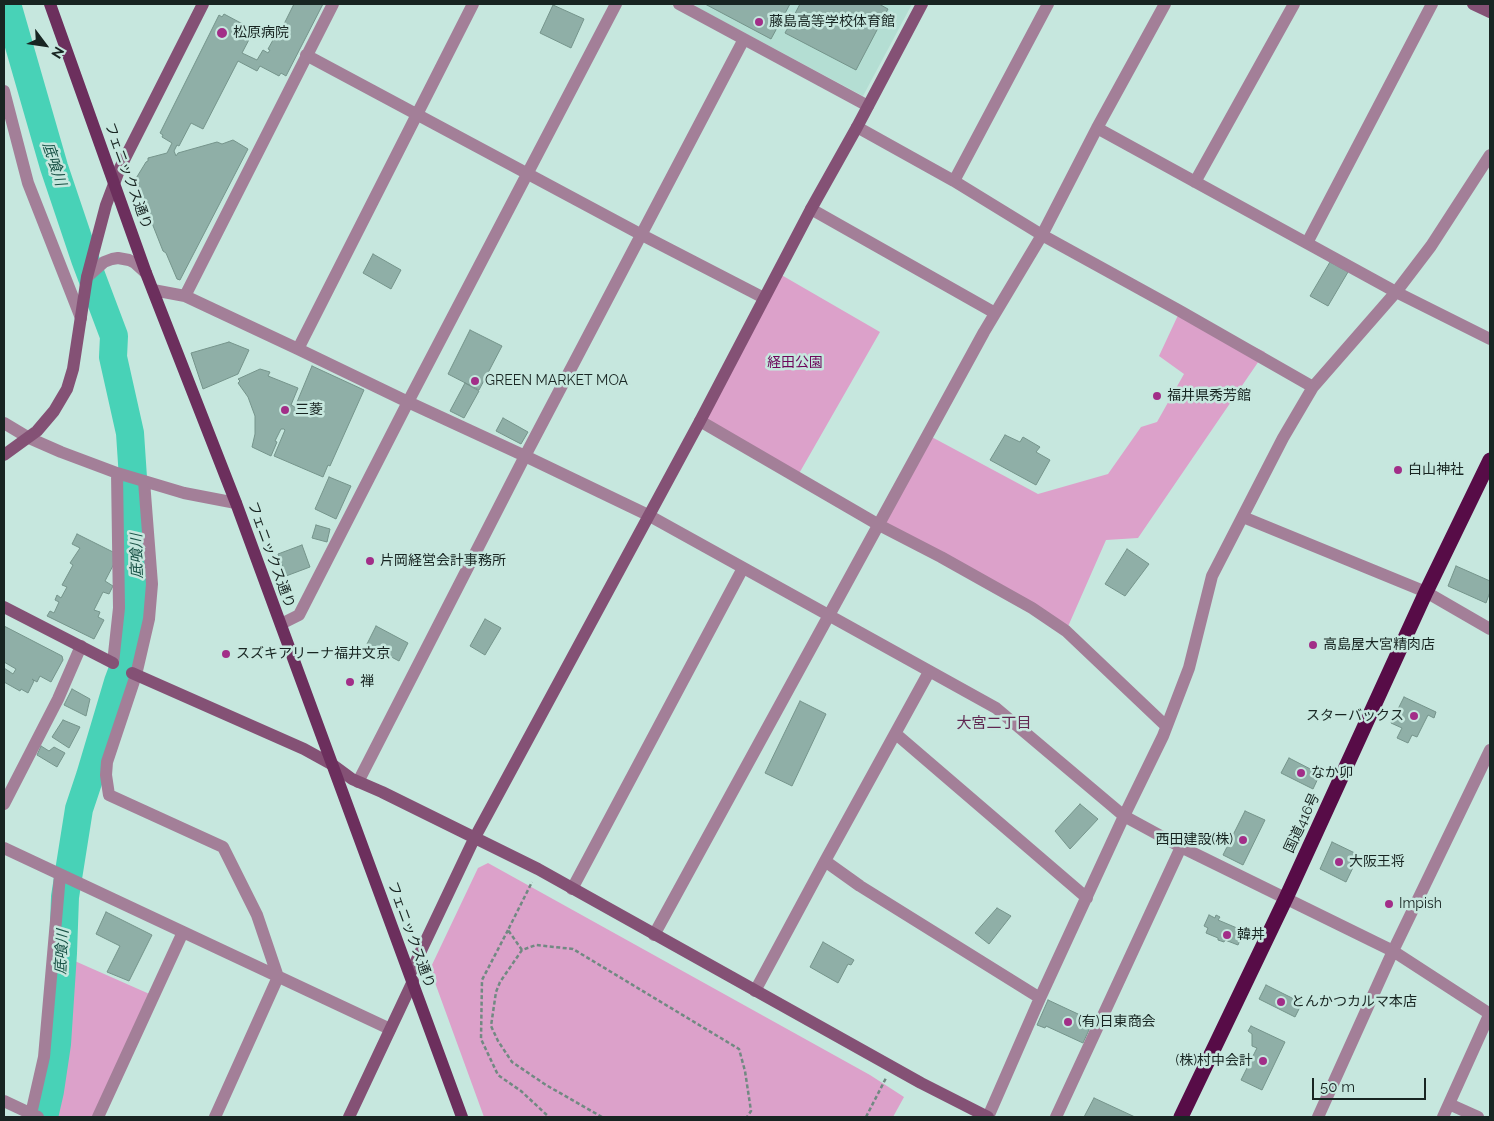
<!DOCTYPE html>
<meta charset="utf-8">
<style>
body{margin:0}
#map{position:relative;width:1494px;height:1121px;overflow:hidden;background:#c6e7de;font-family:Raleway,sans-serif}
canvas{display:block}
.frame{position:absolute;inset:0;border:5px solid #182522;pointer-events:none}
.north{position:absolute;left:20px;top:20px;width:50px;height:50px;-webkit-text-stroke:4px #c6e7de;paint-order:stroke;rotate:121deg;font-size:14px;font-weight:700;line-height:20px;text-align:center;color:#182522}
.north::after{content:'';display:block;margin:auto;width:18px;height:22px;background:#182522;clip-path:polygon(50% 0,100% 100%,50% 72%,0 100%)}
.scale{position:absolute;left:1312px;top:1078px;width:114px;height:22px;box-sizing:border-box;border:2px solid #182522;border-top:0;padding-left:6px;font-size:15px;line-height:18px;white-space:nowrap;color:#182522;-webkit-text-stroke:4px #c6e7de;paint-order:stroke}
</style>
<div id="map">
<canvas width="1494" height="1121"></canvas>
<div class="frame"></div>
<div class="north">N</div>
<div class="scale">50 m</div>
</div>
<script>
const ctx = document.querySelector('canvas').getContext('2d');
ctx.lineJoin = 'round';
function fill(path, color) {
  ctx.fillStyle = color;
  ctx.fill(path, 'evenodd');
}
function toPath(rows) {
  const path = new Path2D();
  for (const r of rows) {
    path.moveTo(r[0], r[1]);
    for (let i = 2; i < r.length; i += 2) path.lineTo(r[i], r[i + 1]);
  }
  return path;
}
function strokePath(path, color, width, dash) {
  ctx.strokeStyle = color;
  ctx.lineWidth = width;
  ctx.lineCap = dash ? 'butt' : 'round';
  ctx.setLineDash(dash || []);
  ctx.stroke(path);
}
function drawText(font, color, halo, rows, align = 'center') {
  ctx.font = font + ' Raleway,"Noto Sans JP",sans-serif';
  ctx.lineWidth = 5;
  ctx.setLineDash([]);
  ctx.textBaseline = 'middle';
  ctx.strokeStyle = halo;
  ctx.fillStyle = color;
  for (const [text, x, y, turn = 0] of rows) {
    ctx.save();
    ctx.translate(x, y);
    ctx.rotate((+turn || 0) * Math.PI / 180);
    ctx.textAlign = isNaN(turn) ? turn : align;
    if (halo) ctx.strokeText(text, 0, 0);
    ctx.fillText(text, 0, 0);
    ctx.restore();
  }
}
const built = toPath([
 [691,4,912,4,863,96]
]);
const green = toPath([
 [778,273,880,332,797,477,700,421],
 [1180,311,1265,352,1138,538,1106,540,1066,631,880,523,928,435,1038,494,1108,474,1141,427,1157,422,1184,374,1159,356],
 [488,863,870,1075,904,1097,893,1117,484,1117,430,969,478,868],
 [68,958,154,996,98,1117,46,1117]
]);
const river = toPath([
 [7,4,54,167,85,259,114,336,113,357,130,433,138,553,137,608,127,658,118,682,90,776,79,809,65,897,63,953,57,1044,50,1091,44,1117]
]);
const building = toPath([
 [294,4,323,4,286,76,281,73,279,76,260,66,257,71,238,61,203,129,191,123,179,146,177,145,174,151,176,156,178,153,217,142,222,144,233,140,248,149,180,280,177,279,166,253,163,251,135,180,146,162,148,161,148,158,167,153,172,143,162,137,163,135,160,133,219,15,222,17,224,14,254,30,242,53,257,60,263,50,268,53,270,50,268,49,278,31,280,32,294,4],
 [705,4,790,4,771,39,705,4],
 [800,4,879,4,888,9,856,70,785,33,800,4],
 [553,5,584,19,571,48,540,33,553,5],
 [373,254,401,270,391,289,363,273,373,254],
 [1330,262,1348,272,1328,306,1310,296,1330,262],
 [470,330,502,346,479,390,448,374,470,330],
 [229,342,249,350,238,374,203,389,191,353,229,342],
 [312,366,364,390,330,466,328,465,323,477,274,456,285,430,284,429,281,429,275,441,277,442,271,456,252,447,255,434,255,416,248,397,238,383,240,381,238,379,260,369,270,372,268,376,298,388,291,405,295,407,312,366],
 [465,383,479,391,464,418,450,411,465,383],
 [503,418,528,432,521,444,496,431,503,418],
 [1005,435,1020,442,1023,437,1040,447,1036,452,1050,460,1036,485,990,460,1005,435],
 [329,477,351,486,336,519,315,509,329,477],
 [316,525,330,529,327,542,312,538,316,525],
 [77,534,117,554,117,558,105,581,113,586,109,594,103,592,94,610,100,612,98,617,104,620,94,639,47,616,50,611,54,613,59,602,55,600,57,595,61,598,67,587,62,585,73,565,70,563,80,548,72,544,77,534],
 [302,545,310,567,286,576,278,554,302,545],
 [1127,549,1149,564,1125,596,1105,584,1127,549],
 [1456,566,1490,581,1490,592,1486,603,1448,586,1456,566],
 [485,619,501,628,485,655,470,646,485,619],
 [4,626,62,656,63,660,51,682,40,676,37,682,32,679,34,681,28,693,21,689,20,691,4,682,4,668,13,674,16,669,4,662,4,626],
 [376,626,408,643,399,661,367,644,376,626],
 [72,689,90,699,86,716,64,705,72,689],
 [1404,697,1436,712,1434,718,1428,715,1417,737,1412,735,1408,743,1397,738,1402,728,1391,723,1404,697],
 [800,701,826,714,792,786,765,773,800,701],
 [63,720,80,727,69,748,52,737,63,720],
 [41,746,49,751,54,747,65,753,57,767,37,755,41,746],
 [1289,758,1320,774,1313,789,1281,773,1289,758],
 [1080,804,1098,819,1070,849,1055,831,1080,804],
 [1245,811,1265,820,1243,865,1223,855,1245,811],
 [1332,842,1359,855,1346,882,1320,869,1332,842],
 [997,908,1011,916,989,944,975,933,997,908],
 [106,912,152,935,129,981,107,972,120,946,96,934,106,912],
 [1209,915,1215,918,1216,915,1220,917,1218,920,1244,931,1238,945,1225,940,1224,942,1218,940,1218,938,1206,933,1208,928,1204,926,1209,915],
 [823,942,854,960,851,965,848,964,838,983,810,967,823,942],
 [1266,985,1302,1003,1295,1017,1259,999,1266,985],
 [1048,1000,1093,1021,1083,1043,1046,1026,1045,1028,1037,1025,1048,1000],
 [1251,1026,1285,1042,1262,1090,1241,1080,1257,1048,1252,1046,1252,1034,1248,1031,1251,1026],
 [1094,1098,1135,1117,1084,1117,1094,1098]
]);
const path = toPath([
 [508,930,482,980,481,1039,498,1075,521,1091,549,1117],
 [522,950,508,930,532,882],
 [602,1117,546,1085,512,1062,498,1041,491,1026,496,992,500,982,522,950,536,945,573,949,739,1049,745,1071,751,1111,747,1117],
 [866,1117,886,1078]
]);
const street = toPath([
 [679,4,868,106],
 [306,55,642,235,764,298],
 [4,91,28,183,81,318],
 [857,127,954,181,1042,235,1180,311,1313,387],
 [1097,128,1396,292,1490,339],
 [954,181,1048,4],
 [1195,182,1294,4],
 [811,209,995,313],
 [1307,243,1432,4],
 [87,277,104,262,112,259,118,258,129,260,135,263,146,273],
 [153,290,185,296,298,349,408,402,525,456,648,515,996,708,1124,816,1181,847,1393,951,1490,1014],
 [185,296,333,4],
 [298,349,473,4],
 [700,421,879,525,941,557,1032,608,1066,631,1166,726],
 [4,423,29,438,61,452,117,473,184,493,236,503],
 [144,481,152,584,149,619,136,675,107,762,106,775,109,795,223,847,257,915,278,977,215,1117],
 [1243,517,1426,592,1490,629],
 [281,624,299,615,408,402,616,4],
 [113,663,119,608,117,473],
 [896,734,1087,898],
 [358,782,525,456,744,39],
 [4,804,58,699,81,646],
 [4,848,390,1029],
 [825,861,860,886,1040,998],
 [572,889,743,568],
 [654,935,984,332,1042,235,1097,128,1165,4],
 [755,991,825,861,929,672],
 [4,1101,38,1117],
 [1449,1104,1478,1117],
 [31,1114,44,1057,60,875],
 [98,1117,183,932],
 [988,1117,1040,998,1124,816,1163,736,1189,668,1212,576,1283,438,1313,387,1396,292,1431,246,1490,155],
 [1056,1117,1181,847],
 [1318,1117,1393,951,1490,750],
 [1443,1117,1490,1013]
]);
const secondary = toPath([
 [1473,4,1490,12],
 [4,455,37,431,54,411,67,389,73,369,87,277,106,205,120,168,203,4],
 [4,607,113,663],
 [132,673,304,749,333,765,352,779,382,792,538,869,921,1083,988,1117],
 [410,974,474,839,700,421,811,209,857,127,922,4],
 [349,1117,413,981]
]);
const primary = toPath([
 [50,4,146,273,236,503,462,1117]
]);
const highway = toPath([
 [1181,1117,1286,898,1426,592,1490,460]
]);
const markers = [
 [759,22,5,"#a22e88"],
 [222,33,6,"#a22e88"],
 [475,381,5,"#a22e88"],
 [1157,396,5,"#a22e88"],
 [285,410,5,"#a22e88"],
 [1398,470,5,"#a22e88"],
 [370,561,5,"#a22e88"],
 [1313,645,5,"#a22e88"],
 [226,654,5,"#a22e88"],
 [350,682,5,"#a22e88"],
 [1414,716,5,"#a22e88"],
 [1301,773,5,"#a22e88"],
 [1243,840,5,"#a22e88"],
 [1339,862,5,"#a22e88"],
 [1389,904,5,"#a22e88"],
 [1227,935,5,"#a22e88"],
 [1281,1002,5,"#a22e88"],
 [1068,1022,5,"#a22e88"],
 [1263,1061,5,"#a22e88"]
];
const poiNames = [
 ["藤島高等学校体育館",769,22],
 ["松原病院",233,33],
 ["GREEN MARKET MOA",485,381],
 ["福井県秀芳館",1167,396],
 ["三菱",295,410],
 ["白山神社",1408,470],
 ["片岡経営会計事務所",380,561],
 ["高島屋大宮精肉店",1323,645],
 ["スズキアリーナ福井文京",236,654],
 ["禅",360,682],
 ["スターバックス",1404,716,"right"],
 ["なか卯",1311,773],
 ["西田建設(株)",1233,840,"right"],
 ["大阪王将",1349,862],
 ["Impish",1399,904],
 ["韓丼",1237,935],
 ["とんかつカルマ本店",1291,1002],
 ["(有)日東商会",1078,1022],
 ["(株)村中会計",1253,1061,"right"]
];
const streetNames = [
 ["フェニックス通り",128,176,70],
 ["フェニックス通り",271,555,70],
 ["国道416号",1302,823,-65],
 ["フェニックス通り",411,935,70]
];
const parkNames = [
 ["経田公園",795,363]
];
const waterNames = [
 ["底喰川",54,164,72],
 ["底喰川",137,556,-91],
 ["底喰川",62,952,-87]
];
const neighbourhoodNames = [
 ["大宮二丁目",994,723]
];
fill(built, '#b4ded3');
fill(green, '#dca1ca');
strokePath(river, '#48d2b7', 28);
fill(building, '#8fafa7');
strokePath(building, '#75948b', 1);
strokePath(path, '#718982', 2.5, [4, 2.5]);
strokePath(street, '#a37f98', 12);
strokePath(secondary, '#845175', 12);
strokePath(primary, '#6c2f5d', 12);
strokePath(highway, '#570c47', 15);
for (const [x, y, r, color] of markers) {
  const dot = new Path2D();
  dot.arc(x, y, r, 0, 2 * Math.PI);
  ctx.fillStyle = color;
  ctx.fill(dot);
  strokePath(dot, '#c6e7de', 2);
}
drawText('14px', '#182522', '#c6e7de', poiNames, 'left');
drawText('14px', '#182522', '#c6e7de', streetNames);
drawText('14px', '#6d065a', '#c6e7de', parkNames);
drawText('italic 15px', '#1a5347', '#c6e7de', waterNames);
drawText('15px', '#602751', '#c6e7de', neighbourhoodNames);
</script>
